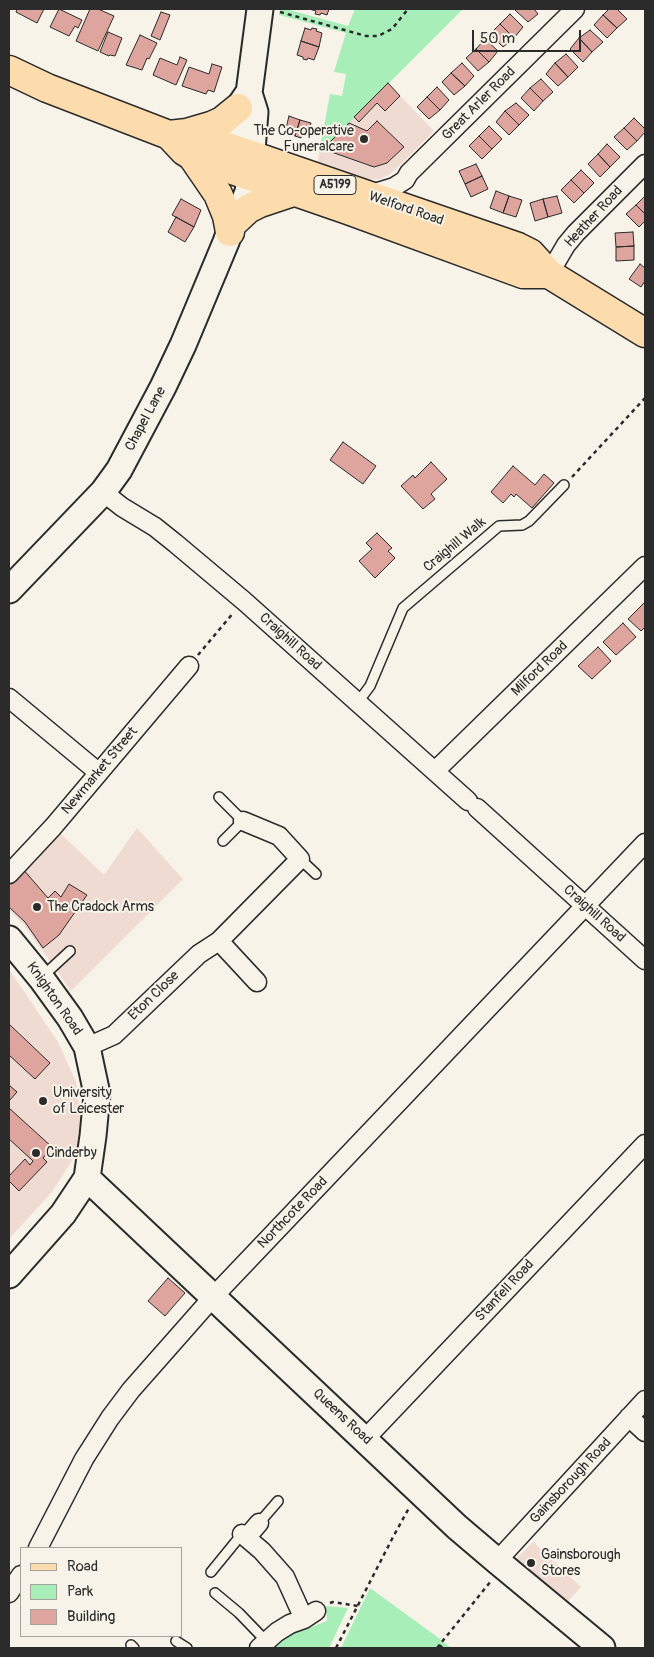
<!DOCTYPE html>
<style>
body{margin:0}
#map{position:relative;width:654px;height:1657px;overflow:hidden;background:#f7f3e8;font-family:Pangolin,sans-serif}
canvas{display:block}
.frame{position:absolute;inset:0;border:10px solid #2b2b2b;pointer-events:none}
.legend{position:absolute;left:20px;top:1547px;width:162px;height:90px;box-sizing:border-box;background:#f7f3e8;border:1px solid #a5a39c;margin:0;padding:6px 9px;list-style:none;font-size:15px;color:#2b2b2b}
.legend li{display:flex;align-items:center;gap:10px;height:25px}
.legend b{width:25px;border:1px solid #a5a39c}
.scale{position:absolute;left:472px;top:30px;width:109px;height:22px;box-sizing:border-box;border:2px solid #2b2b2b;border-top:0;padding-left:6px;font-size:15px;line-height:18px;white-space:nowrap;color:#2b2b2b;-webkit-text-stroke:4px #f7f3e8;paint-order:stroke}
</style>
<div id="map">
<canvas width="654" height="1657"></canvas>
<div class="frame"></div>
<ul class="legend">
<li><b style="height:6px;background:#fcdcac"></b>Road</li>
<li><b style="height:14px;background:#a8eeb9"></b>Park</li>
<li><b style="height:14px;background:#dea49e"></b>Building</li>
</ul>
<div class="scale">50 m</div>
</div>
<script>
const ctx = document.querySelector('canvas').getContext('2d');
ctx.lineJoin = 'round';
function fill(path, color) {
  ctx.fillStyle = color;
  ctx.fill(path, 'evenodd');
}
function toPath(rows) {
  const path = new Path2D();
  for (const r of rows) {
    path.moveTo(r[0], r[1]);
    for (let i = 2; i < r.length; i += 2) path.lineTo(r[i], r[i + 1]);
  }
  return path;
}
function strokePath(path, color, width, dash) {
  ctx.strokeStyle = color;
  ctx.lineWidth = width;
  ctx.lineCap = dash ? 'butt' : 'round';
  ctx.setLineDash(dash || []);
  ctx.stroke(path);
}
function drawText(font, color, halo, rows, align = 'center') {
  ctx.font = font + ' Pangolin,sans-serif';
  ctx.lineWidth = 4;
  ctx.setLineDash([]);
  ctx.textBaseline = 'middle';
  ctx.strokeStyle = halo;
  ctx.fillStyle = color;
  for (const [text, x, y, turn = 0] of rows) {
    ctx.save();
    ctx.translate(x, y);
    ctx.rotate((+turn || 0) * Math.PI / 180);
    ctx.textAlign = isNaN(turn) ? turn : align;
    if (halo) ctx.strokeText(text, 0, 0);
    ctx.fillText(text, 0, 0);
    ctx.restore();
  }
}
const built = toPath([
 [388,83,434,131,396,169,387,176,379,179,364,180,318,162,319,153],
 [137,828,183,879,71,991,24,925,9,910,9,886,59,832,104,875],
 [9,969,58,1042,76,1082,81,1121,76,1154,52,1192,9,1239],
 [533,1542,581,1587,567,1602,516,1559]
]);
const green = toPath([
 [280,9,286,9,348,26,355,9,463,9,319,153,330,94,342,96,346,74,334,72,346,33,279,15],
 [370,1588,440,1639,451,1648,341,1648],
 [326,1606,348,1608,329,1648,271,1648,280,1639,327,1621]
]);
const building = toPath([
 [17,9,44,9,37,23,16,12,17,9],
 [59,9,82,20,78,28,75,26,69,36,50,27,59,9],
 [90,9,98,9,114,16,98,51,76,41,90,9],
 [309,9,329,9,327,15,321,13,320,15,315,14,316,11,309,9],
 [516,9,534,9,538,14,528,22,515,10,516,9],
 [609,9,617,9,627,19,617,28,603,15,609,9],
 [161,12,170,15,160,40,151,36,161,12],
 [510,14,523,27,514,38,500,24,510,14],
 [603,15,617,28,607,38,594,25,603,15],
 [500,24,514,38,503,47,490,34,500,24],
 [305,28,311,30,312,28,317,29,316,31,322,33,319,47,301,41,305,28],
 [590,30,603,42,592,52,579,38,590,30],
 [108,32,122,38,115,56,110,55,109,56,100,52,108,32],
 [140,35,157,43,149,59,147,58,142,70,126,65,140,35],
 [579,38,592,52,583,62,570,49,579,38],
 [485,39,498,51,489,62,476,49,485,39],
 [301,41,319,47,314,60,308,58,307,60,303,59,303,57,297,55,301,41],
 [476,49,489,62,478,71,466,58,476,49],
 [566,54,578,67,568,77,555,63,566,54],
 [180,57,187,60,176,85,153,75,160,58,177,65,180,57],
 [462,63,474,76,465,86,451,73,462,63],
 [555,63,568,77,558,86,546,74,555,63],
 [212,64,222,67,214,92,208,90,206,94,182,86,189,67,209,74,212,64],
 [451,73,465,86,454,95,442,82,451,73],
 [541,79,553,92,543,101,530,88,541,79],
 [388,83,400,96,385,111,377,103,359,122,354,117,388,83],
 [437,87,449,100,440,110,427,97,437,87],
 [530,88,543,101,534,111,521,98,530,88],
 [427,97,440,110,429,119,417,107,427,97],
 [516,103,529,115,519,125,505,111,516,103],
 [505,111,519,125,509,135,496,122,505,111],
 [289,116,300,120,295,136,289,134,291,129,286,128,289,116],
 [634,118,645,129,645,132,637,141,624,128,634,118],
 [300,120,311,123,308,134,302,132,301,138,295,136,300,120],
 [377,121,404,147,387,163,374,167,323,149,349,123,367,131,377,121],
 [489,126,502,139,492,149,479,136,489,126],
 [624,128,637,141,627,150,614,137,624,128],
 [479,136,492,149,482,159,469,146,479,136],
 [607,144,620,157,610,167,598,154,607,144],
 [598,154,610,167,600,177,588,164,598,154],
 [476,164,482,176,465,184,459,171,476,164],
 [581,170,594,183,584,193,571,180,581,170],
 [482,176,488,189,471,197,465,184,482,176],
 [571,180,584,193,574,203,561,190,571,180],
 [496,191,509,196,503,213,490,208,496,191],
 [509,196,522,200,516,217,503,213,509,196],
 [557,196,562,213,548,217,543,199,557,196],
 [645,196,645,214,636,205,645,196],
 [181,199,201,210,194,227,172,215,181,199],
 [543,199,548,217,535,221,530,203,543,199],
 [636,205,645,214,645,221,639,227,626,214,636,205],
 [176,217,194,227,185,242,168,232,176,217],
 [633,232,634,246,616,247,615,233,633,232],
 [634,246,634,260,616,261,616,247,634,246],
 [640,264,645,268,645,281,641,287,629,279,640,264],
 [343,442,376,466,363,484,330,460,343,442],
 [431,462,447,479,431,494,435,499,423,509,401,486,413,475,415,478,431,462],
 [513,466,535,485,544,474,554,483,532,508,516,494,514,497,511,494,503,503,491,492,513,466],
 [377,533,392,548,388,551,395,558,375,578,359,561,372,549,366,543,377,533],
 [645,602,645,627,641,631,628,619,645,602],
 [623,623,636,637,616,655,603,642,623,623],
 [598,647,611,661,592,679,578,666,598,647],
 [22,868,48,898,55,891,61,897,69,884,87,895,59,935,43,948,25,922,9,907,9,881,22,868],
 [9,1024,50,1063,35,1079,9,1055,9,1024],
 [9,1085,17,1092,9,1101,9,1085],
 [9,1108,52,1147,43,1158,47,1162,19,1191,9,1181,9,1176,25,1159,30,1165,33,1161,9,1139,9,1108],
 [168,1278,185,1293,165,1316,148,1301,168,1278]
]);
const path = toPath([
 [280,12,366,36,378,36,392,29,408,9],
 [572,477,645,398],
 [198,655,234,612],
 [330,1603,333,1602,358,1606],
 [439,1645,443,1648],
 [336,1648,392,1539,409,1508],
 [437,1648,491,1581]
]);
const lane = toPath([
 [358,702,370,686,403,608,499,526,522,525,529,521,564,485],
 [219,797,243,821,223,841],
 [300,859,316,874],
 [43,976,70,951],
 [259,1523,278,1501],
 [211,1572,242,1534],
 [215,1593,239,1613,266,1641],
 [176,1641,187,1648],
 [131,1645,134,1648]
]);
const street = toPath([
 [368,195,394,187,405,180,409,173,575,9],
 [549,274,566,245,576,233,645,164],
 [103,492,122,507,155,527,175,543,244,601,468,801],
 [9,698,98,772],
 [435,771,645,566],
 [477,808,645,960],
 [9,874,53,827,189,666],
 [219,941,257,982],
 [87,1047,114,1035,199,954,219,941,300,859,279,836,243,821],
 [629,1417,645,1432],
 [365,1439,645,1144],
 [242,1534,262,1551,285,1577,304,1619],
 [247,1537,259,1523],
 [38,1548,84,1459,110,1418,131,1390,213,1297,645,843],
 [497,1561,645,1400],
 [9,1593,21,1575],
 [259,1648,277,1632,290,1624,304,1619,316,1611]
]);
const secondary = toPath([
 [233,170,238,108,247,95],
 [9,590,103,492,119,470,163,387,183,345,226,242,235,217,244,202,248,192,250,176,255,112,249,93,260,9],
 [9,939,41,978,70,1018,87,1047,97,1094,93,1136,87,1178,63,1214,9,1275],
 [87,1178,457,1527,497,1561,602,1648]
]);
const primary = toPath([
 [9,70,47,88,169,135,184,151,192,156,348,210,523,274,549,274],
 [187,133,211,126,222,121,238,108],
 [169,135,187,133,518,247,530,253,549,274,645,333],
 [192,156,218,194,227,216,230,232],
 [233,223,248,209,260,203,293,192]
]);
const markers = [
 [364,139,5,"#2b2b2b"],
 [37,907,5,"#2b2b2b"],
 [43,1101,5,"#2b2b2b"],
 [36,1153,5,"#2b2b2b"],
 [531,1563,5,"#2b2b2b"]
];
const shields = [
 [335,185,42]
];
const shieldNames = [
 ["A5199",335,185]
];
const streetNames = [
 ["Great Arler Road",479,104,-45],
 ["Welford Road",406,209,19],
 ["Heather Road",594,217,-47],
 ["Chapel Lane",146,419,-62],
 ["Craighill Walk",455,545,-40],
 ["Craighill Road",290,642,42],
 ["Milford Road",540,669,-44],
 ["Newmarket Street",100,771,-50],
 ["Craighill Road",594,914,42],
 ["Eton Close",154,996,-44],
 ["Knighton Road",54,999,55],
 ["Northcote Road",293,1213,-46],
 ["Stanfell Road",505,1291,-47],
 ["Queens Road",342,1417,43],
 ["Gainsborough Road",571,1481,-47]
];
const poiNames = [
 ["The Co-operative",354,131,"right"],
 ["Funeralcare",354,147,"right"],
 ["The Cradock Arms",47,907],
 ["University",53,1093],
 ["of Leicester",53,1109],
 ["Cinderby",46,1153],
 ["Gainsborough",541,1555],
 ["Stores",541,1571]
];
fill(built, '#f0dbd2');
fill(green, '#a8eeb9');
fill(building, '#dea49e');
strokePath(building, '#2b2b2b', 1);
strokePath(lane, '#2b2b2b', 12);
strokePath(street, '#2b2b2b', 21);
strokePath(secondary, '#2b2b2b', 29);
strokePath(primary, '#2b2b2b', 31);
strokePath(path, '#2b2b2b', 2.5, [4, 4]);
strokePath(lane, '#f7f3e8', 9);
strokePath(street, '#f7f3e8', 18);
strokePath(secondary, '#f7f3e8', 25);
strokePath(primary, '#fcdcac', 28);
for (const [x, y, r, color] of markers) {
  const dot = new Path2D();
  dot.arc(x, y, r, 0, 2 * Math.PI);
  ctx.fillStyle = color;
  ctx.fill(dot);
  strokePath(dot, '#f7f3e8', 2);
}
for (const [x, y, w] of shields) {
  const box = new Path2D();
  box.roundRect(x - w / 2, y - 9.5, w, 19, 4);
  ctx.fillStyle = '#f7f3e8';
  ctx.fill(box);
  strokePath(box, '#2b2b2b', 1);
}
drawText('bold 12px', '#2b2b2b', null, shieldNames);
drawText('14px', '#2b2b2b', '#f7f3e8', streetNames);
drawText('14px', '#2b2b2b', '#f7f3e8', poiNames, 'left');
</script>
